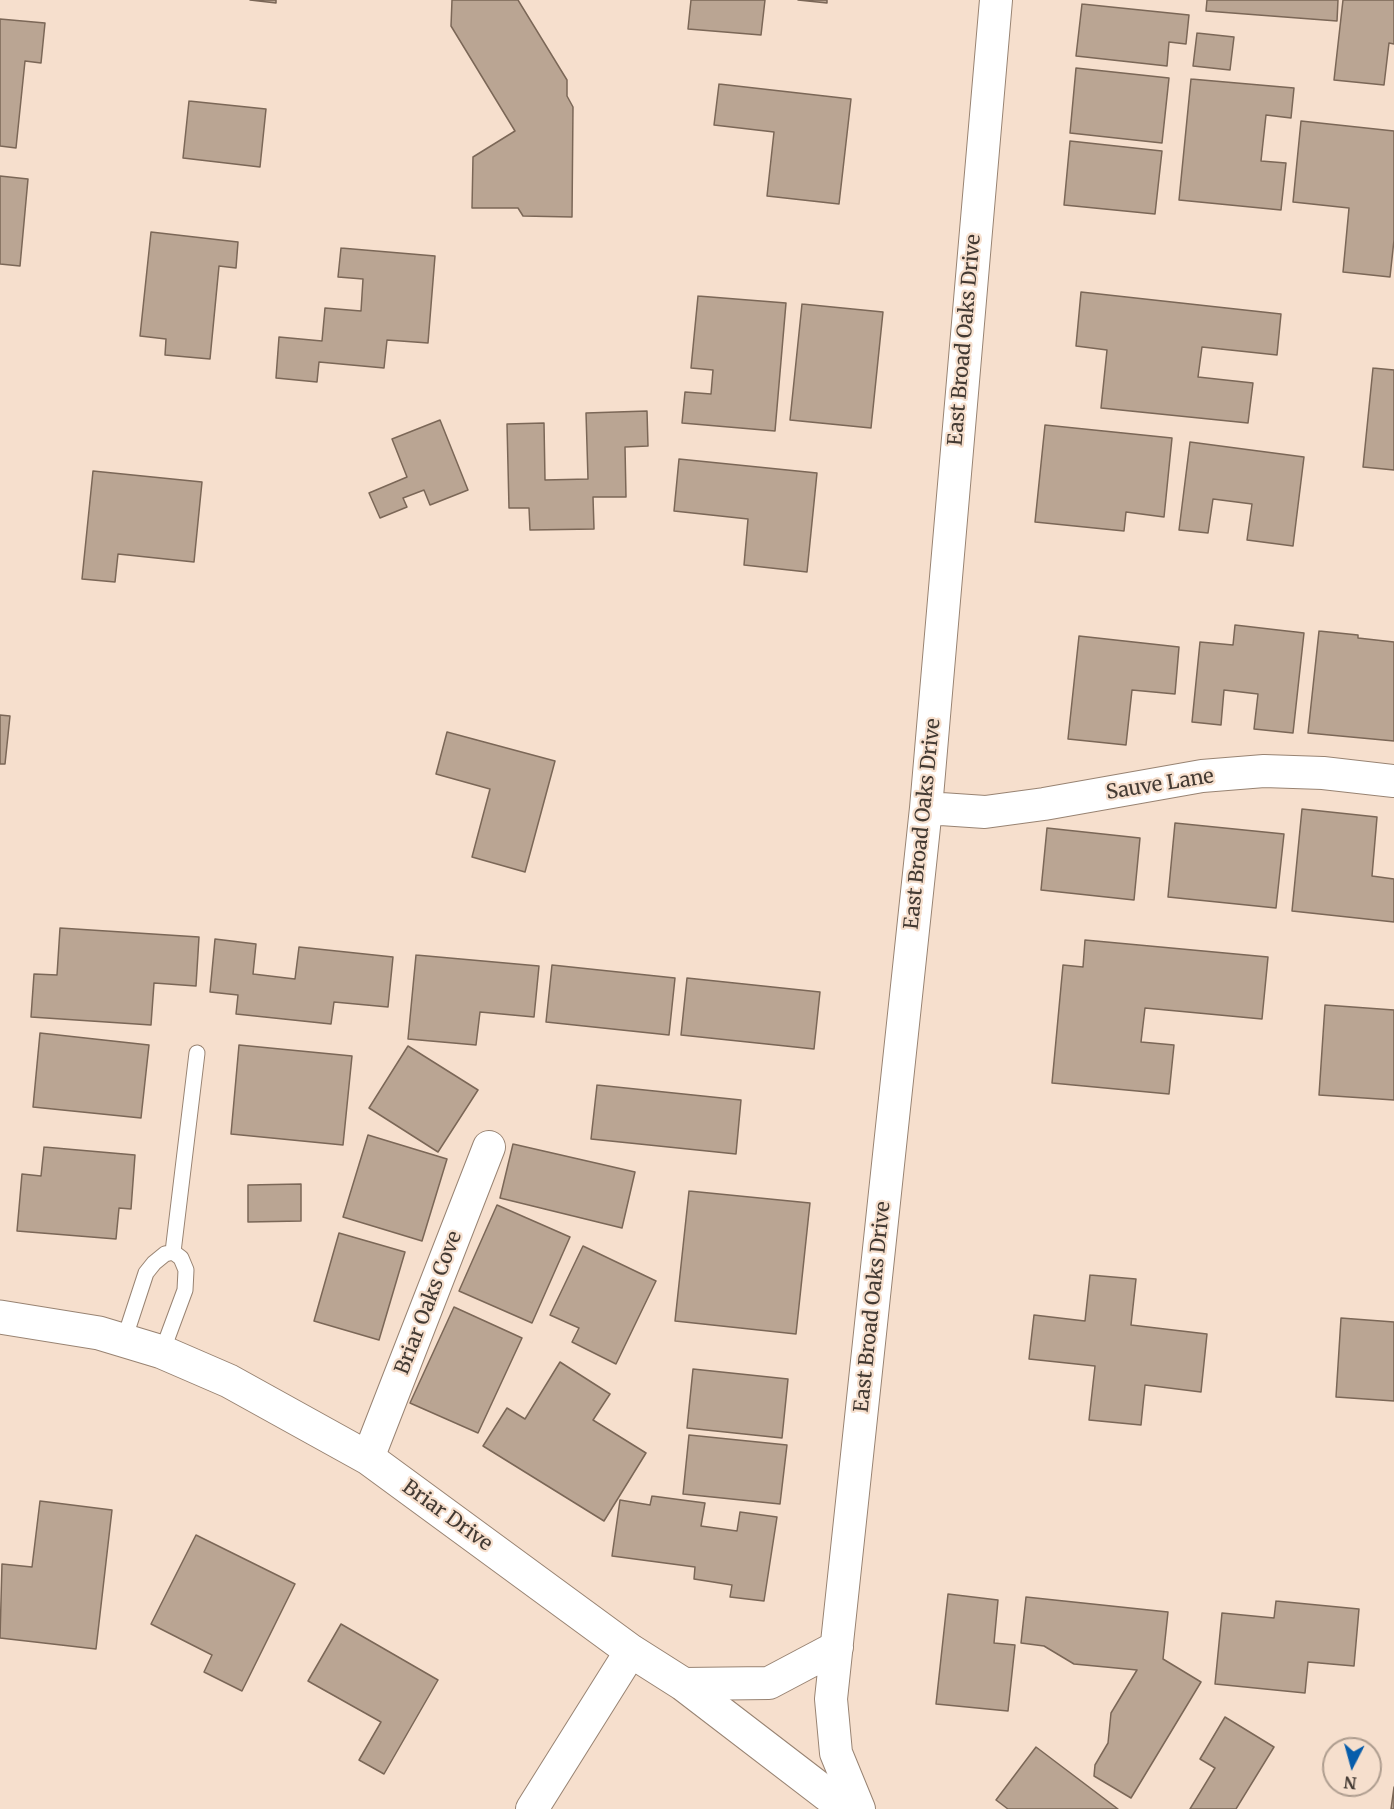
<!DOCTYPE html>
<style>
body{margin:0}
#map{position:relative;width:1394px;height:1809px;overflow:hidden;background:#f6dfcd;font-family:Merriweather,serif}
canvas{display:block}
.north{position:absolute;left:1322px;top:1737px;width:60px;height:60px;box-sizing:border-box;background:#f6dfcd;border:2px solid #ae9d8f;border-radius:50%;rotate:186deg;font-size:16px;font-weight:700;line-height:24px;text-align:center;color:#433a33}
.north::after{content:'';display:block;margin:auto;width:21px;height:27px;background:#075dab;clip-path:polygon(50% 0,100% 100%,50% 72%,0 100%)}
</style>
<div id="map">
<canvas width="1394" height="1809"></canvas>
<div class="north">N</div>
</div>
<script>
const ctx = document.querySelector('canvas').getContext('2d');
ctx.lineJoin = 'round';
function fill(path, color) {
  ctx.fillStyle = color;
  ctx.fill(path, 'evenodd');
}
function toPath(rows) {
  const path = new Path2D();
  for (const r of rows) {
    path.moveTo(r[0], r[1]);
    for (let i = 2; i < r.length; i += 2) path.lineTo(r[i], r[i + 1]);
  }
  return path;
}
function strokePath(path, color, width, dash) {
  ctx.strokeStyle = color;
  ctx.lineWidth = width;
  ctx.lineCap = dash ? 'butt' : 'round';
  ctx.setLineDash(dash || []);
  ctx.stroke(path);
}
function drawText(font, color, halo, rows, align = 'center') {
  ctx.font = font + ' Merriweather,serif';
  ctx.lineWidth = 4.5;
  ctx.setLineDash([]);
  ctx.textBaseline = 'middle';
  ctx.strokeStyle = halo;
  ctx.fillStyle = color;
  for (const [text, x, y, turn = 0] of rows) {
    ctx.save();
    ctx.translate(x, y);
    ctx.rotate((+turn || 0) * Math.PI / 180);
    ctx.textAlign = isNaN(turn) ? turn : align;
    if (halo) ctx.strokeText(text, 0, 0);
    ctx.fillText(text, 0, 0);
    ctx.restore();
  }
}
const building = toPath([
 [250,0,276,0,276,3,250,0],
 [452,0,518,0,567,80,567,96,573,107,572,217,523,216,518,208,472,208,473,157,515,131,451,26,452,0],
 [691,0,765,0,761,35,688,29,691,0],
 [798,0,827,0,827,3,798,0],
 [1207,0,1338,0,1337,21,1206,11,1207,0],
 [1343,0,1394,0,1394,44,1389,43,1384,85,1334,80,1343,0],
 [1082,4,1189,15,1186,44,1169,42,1167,66,1076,56,1082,4],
 [0,19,45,23,41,63,25,61,16,148,0,146,0,19],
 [1197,33,1234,37,1230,70,1193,66,1197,33],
 [1076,68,1169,78,1162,143,1070,133,1076,68],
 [1191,79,1294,88,1291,118,1266,115,1261,161,1286,163,1281,210,1179,200,1191,79],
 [719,84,851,99,839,204,767,196,774,132,714,125,719,84],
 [189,101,266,109,260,167,183,158,189,101],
 [1301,121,1394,131,1394,240,1390,277,1343,272,1349,208,1293,202,1301,121],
 [1070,141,1162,151,1155,214,1064,205,1070,141],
 [0,176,28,179,20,266,0,264,0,176],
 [151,232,238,242,236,268,219,266,210,359,165,355,166,339,140,336,151,232],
 [341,248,435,256,428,343,387,340,384,368,319,362,317,382,276,378,279,337,322,341,325,308,361,311,363,279,338,277,341,248],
 [1081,292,1281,314,1277,355,1202,347,1198,377,1253,383,1248,423,1101,408,1107,350,1076,346,1081,292],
 [698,296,786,303,775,431,682,423,685,392,711,394,713,370,691,368,698,296],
 [802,304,883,312,871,428,790,420,802,304],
 [1373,368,1394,370,1394,470,1363,467,1373,368],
 [647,411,648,446,625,447,626,497,593,497,594,529,530,530,529,508,509,508,507,424,544,423,545,480,588,479,586,413,647,411],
 [440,420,468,490,430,505,424,490,403,498,407,507,380,518,369,493,407,477,392,439,440,420],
 [1045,425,1172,438,1164,517,1126,512,1124,531,1035,522,1045,425],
 [1190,442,1304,457,1293,546,1247,540,1252,504,1213,499,1208,533,1179,530,1190,442],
 [679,459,817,473,807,572,744,565,748,519,674,511,679,459],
 [93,471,202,482,194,562,118,554,115,582,82,579,93,471],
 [1235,625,1304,633,1293,733,1254,729,1258,694,1224,690,1221,725,1192,722,1200,642,1233,645,1235,625],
 [1319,631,1358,635,1358,638,1394,642,1394,741,1308,733,1319,631],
 [1079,636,1179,647,1175,694,1132,690,1126,745,1068,739,1079,636],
 [0,715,10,716,5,764,0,764,0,715],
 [447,732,555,761,525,872,472,857,490,789,436,774,447,732],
 [1302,809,1377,817,1372,876,1394,879,1394,922,1292,911,1302,809],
 [1175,823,1284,834,1276,908,1168,897,1175,823],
 [1047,828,1140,838,1134,900,1041,890,1047,828],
 [60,928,199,937,196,986,154,983,151,1025,31,1017,34,974,57,975,60,928],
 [215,939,256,944,253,974,295,979,299,947,393,957,388,1007,334,1002,331,1024,236,1014,238,995,210,992,215,939],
 [1085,940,1268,957,1262,1019,1145,1008,1141,1042,1174,1045,1169,1094,1052,1083,1063,965,1083,967,1085,940],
 [416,955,539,966,534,1017,480,1012,476,1045,408,1039,416,955],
 [552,965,675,978,669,1035,546,1022,552,965],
 [687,978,820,992,814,1049,681,1035,687,978],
 [1325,1005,1394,1010,1394,1100,1319,1095,1325,1005],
 [40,1033,149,1045,141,1118,33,1107,40,1033],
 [239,1045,352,1056,343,1145,231,1134,239,1045],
 [408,1046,478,1090,438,1152,369,1108,408,1046],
 [597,1085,741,1100,736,1154,591,1139,597,1085],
 [368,1135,447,1159,422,1241,343,1217,368,1135],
 [513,1144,635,1172,622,1228,500,1198,513,1144],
 [44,1147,135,1155,131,1209,119,1208,116,1239,17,1231,22,1174,41,1176,44,1147],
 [301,1184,301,1221,248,1222,248,1185,301,1184],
 [689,1191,810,1203,796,1334,675,1321,689,1191],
 [497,1205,570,1237,532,1323,459,1291,497,1205],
 [339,1233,405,1252,379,1340,314,1321,339,1233],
 [583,1246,656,1281,616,1364,572,1342,579,1328,550,1315,583,1246],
 [1090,1275,1136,1279,1131,1325,1207,1334,1201,1392,1145,1385,1141,1425,1089,1420,1095,1366,1029,1359,1034,1315,1085,1321,1090,1275],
 [454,1307,522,1338,478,1433,410,1403,454,1307],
 [1341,1318,1394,1322,1394,1401,1336,1397,1341,1318],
 [560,1362,610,1394,593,1420,646,1453,604,1521,483,1446,507,1408,525,1419,560,1362],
 [693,1369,788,1379,782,1438,687,1428,693,1369],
 [689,1435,787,1445,780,1504,683,1494,689,1435],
 [652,1496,705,1503,701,1526,737,1531,740,1512,777,1517,764,1601,730,1597,732,1585,694,1579,695,1567,612,1556,620,1500,650,1505,652,1496],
 [40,1501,112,1510,96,1649,0,1638,2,1564,32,1567,40,1501],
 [196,1535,295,1584,242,1691,204,1672,212,1655,151,1624,196,1535],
 [948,1594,998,1600,994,1643,1015,1645,1008,1711,936,1704,948,1594],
 [1026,1597,1168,1612,1163,1659,1201,1682,1131,1798,1094,1776,1095,1765,1108,1743,1111,1713,1137,1670,1074,1664,1044,1646,1021,1643,1026,1597],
 [1276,1601,1359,1609,1354,1666,1308,1662,1305,1693,1215,1684,1222,1613,1274,1618,1276,1601],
 [341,1624,438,1680,384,1774,359,1760,381,1722,308,1681,341,1624],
 [1225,1717,1274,1747,1236,1809,1190,1809,1215,1768,1200,1759,1225,1717],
 [1036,1747,1118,1809,1008,1809,996,1800,1036,1747],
 [1394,1787,1394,1809,1391,1809,1394,1787]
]);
const service = toPath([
 [173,1252,197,1053],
 [124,1340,146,1273,154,1263,165,1254,173,1252,181,1258,186,1270,185,1290,162,1352]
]);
const minor = toPath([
 [926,808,985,812,1044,804,1202,776,1264,771,1323,773,1394,781],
 [368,1458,489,1147],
 [683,1684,769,1683,837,1647],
 [532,1809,631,1651],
 [859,1809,836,1753,831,1699,926,808,996,0]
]);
const tertiary = toPath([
 [0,1317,99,1333,162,1352,229,1381,368,1458,631,1651,683,1684,846,1809]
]);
const streetNames = [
 ["East Broad Oaks Drive",965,340,-85],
 ["Sauve Lane",1160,785,-9],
 ["East Broad Oaks Drive",923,824,-84],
 ["Briar Oaks Cove",429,1303,-69],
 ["East Broad Oaks Drive",873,1307,-84],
 ["Briar Drive",447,1516,36]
];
fill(building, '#baa593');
strokePath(building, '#7b6757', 1.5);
strokePath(service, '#988372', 17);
strokePath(minor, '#988372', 34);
strokePath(tertiary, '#988372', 35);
strokePath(service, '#fff', 15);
strokePath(minor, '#fff', 32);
strokePath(tertiary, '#fff', 33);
drawText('20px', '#433a33', '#f6dfcd', streetNames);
</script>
